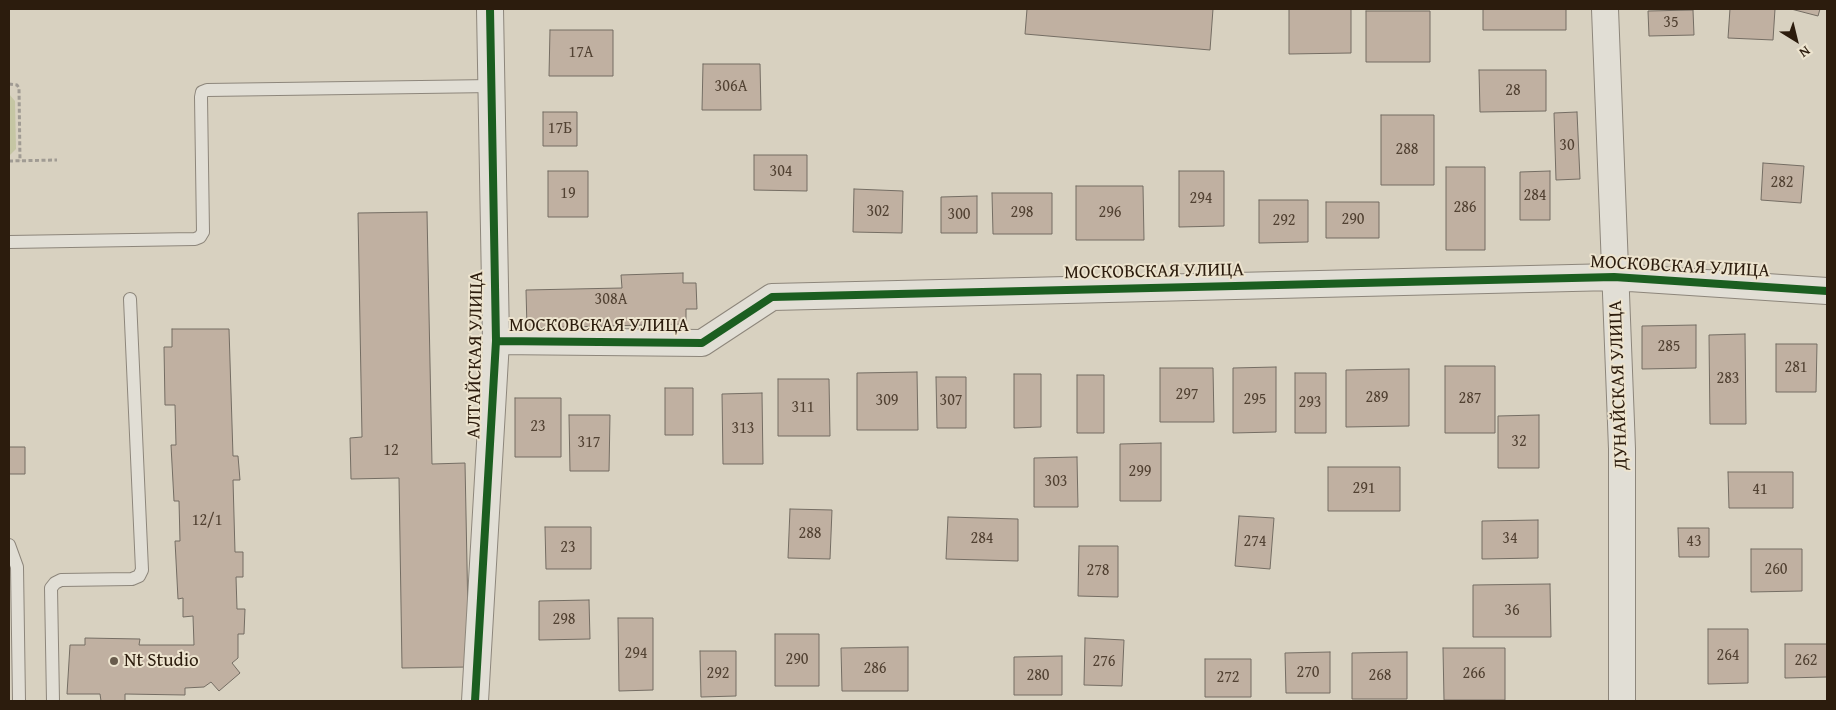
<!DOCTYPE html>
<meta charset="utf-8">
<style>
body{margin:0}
#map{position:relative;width:1836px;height:710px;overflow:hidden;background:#d8d1c0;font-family:"Gentium Book Plus",serif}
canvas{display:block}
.frame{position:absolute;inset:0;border:10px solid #2c1c0d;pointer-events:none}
.north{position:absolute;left:1771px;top:15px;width:50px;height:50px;-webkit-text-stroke:4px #ede4cf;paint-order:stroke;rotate:144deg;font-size:14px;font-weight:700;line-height:20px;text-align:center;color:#2c1c0d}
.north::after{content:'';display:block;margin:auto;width:18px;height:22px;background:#2c1c0d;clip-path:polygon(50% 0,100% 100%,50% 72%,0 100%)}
</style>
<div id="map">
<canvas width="1836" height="710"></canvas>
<div class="frame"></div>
<div class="north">N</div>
</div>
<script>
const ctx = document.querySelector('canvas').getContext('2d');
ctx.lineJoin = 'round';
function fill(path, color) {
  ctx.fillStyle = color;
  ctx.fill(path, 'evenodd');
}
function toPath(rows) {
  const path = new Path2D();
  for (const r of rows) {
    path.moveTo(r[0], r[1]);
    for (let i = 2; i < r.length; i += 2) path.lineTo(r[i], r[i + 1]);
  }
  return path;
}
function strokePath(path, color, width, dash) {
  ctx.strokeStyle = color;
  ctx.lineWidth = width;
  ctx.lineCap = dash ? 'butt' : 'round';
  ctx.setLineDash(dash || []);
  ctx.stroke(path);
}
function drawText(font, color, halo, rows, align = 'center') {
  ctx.font = font + ' "Gentium Book Plus",serif';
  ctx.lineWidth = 4;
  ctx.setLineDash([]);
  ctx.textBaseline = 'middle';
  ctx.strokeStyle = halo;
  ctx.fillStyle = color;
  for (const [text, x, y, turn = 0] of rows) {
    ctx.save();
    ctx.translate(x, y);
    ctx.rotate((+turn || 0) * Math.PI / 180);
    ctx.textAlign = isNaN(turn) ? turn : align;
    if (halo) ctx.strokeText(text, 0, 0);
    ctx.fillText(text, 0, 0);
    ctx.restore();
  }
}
const green = toPath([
 [9,94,15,101,16,149,9,156]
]);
const building = toPath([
 [1027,9,1213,9,1210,50,1025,34,1027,9],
 [1289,9,1351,9,1351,53,1289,54,1289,9],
 [1483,9,1566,9,1566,30,1483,30,1483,9],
 [1730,9,1775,9,1773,40,1728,38,1730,9],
 [1791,9,1820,9,1818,16,1791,9],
 [1693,10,1694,35,1649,36,1648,11,1693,10],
 [1366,11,1430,11,1430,62,1366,62,1366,11],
 [550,30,613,30,613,76,549,76,550,30],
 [703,64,760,64,761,110,702,110,703,64],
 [1479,70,1546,70,1546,111,1480,112,1479,70],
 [543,112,577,112,577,146,543,146,543,112],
 [1577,112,1580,179,1556,180,1554,113,1577,112],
 [1381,115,1434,115,1434,185,1381,185,1381,115],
 [754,155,807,155,807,191,754,190,754,155],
 [1763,163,1804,166,1801,203,1761,200,1763,163],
 [1446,167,1485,167,1485,250,1446,250,1446,167],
 [548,171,588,171,588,217,548,217,548,171],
 [1179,171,1224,171,1224,226,1179,227,1179,171],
 [1550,171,1550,220,1520,220,1520,172,1550,171],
 [1076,186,1143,186,1144,240,1076,240,1076,186],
 [854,189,903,191,902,233,853,232,854,189],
 [992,193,1052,193,1052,234,993,234,992,193],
 [977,196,977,233,941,233,941,197,977,196],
 [1259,200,1308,200,1308,242,1259,243,1259,200],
 [1326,202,1379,202,1379,238,1326,238,1326,202],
 [427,212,432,464,465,463,469,667,402,668,399,478,351,479,350,438,362,437,358,213,427,212],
 [683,273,683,283,696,283,697,309,686,309,686,324,527,328,526,290,622,288,621,275,683,273],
 [1696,325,1696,368,1642,369,1642,326,1696,325],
 [172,329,229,329,233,456,238,456,240,480,233,480,235,552,243,552,243,577,236,577,237,609,245,609,244,634,238,634,238,658,232,663,240,673,219,691,211,682,204,687,185,688,185,695,125,694,125,701,101,701,100,694,67,694,70,645,85,645,85,638,140,639,139,645,194,645,193,616,183,617,183,598,178,599,175,541,180,541,179,501,174,501,171,445,176,445,175,405,165,405,164,347,172,347,172,329],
 [1745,334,1746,424,1710,424,1709,335,1745,334],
 [1776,344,1817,344,1816,392,1776,392,1776,344],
 [1445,366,1495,366,1495,433,1445,433,1445,366],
 [1276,367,1276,432,1233,433,1233,368,1276,367],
 [1160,368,1213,368,1214,422,1160,422,1160,368],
 [1409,369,1409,426,1346,427,1346,370,1409,369],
 [917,372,918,430,857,430,857,373,917,372],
 [1295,373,1326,373,1326,433,1295,433,1295,373],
 [1014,374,1041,374,1041,427,1014,428,1014,374],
 [1077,375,1104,375,1104,433,1077,433,1077,375],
 [936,377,966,377,966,428,937,428,936,377],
 [778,379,829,379,830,436,778,436,778,379],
 [665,388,693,388,693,435,665,435,665,388],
 [762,393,763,464,723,464,722,394,762,393],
 [515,398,561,398,561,457,515,457,515,398],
 [569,415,610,415,609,471,570,471,569,415],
 [1539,415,1539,468,1498,468,1498,416,1539,415],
 [1161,443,1161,501,1120,501,1120,444,1161,443],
 [9,447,25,447,25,474,9,474,9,447],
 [1077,457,1078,507,1034,507,1034,458,1077,457],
 [1328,467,1400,467,1400,511,1328,511,1328,467],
 [1728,472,1793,472,1793,508,1729,508,1728,472],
 [790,509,832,510,830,559,788,558,790,509],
 [1239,516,1274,518,1270,569,1235,566,1239,516],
 [948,517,1018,519,1018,561,946,559,948,517],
 [1538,520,1538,558,1482,559,1482,521,1538,520],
 [545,527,591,527,591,569,546,569,545,527],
 [1678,528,1709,528,1709,557,1679,557,1678,528],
 [1079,546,1118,546,1118,597,1078,596,1079,546],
 [1751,549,1802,549,1802,591,1751,592,1751,549],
 [1550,584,1551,637,1473,637,1473,585,1550,584],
 [589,600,590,639,539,640,539,601,589,600],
 [618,618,653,618,653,690,619,691,618,618],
 [1708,629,1748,629,1748,683,1708,684,1708,629],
 [775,634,819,634,819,686,775,686,775,634],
 [1085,638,1124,640,1122,686,1084,685,1085,638],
 [1785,644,1827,644,1827,677,1785,678,1785,644],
 [908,647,908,691,842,691,841,648,908,647],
 [1443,648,1505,648,1505,700,1444,700,1443,648],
 [700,651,736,651,736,696,701,697,700,651],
 [1330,652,1330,693,1286,693,1285,653,1330,652],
 [1407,652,1407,699,1352,699,1352,653,1407,652],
 [1062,656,1062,695,1014,695,1014,657,1062,656],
 [1205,659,1251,659,1251,697,1205,697,1205,659]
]);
const path = toPath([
 [9,84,17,85,19,88,20,161],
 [9,161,57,160]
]);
const service = toPath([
 [9,242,195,239,200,237,203,232,201,97,202,92,207,90,492,86],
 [9,545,17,567,19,701],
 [53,701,51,588,55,583,61,580,132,579,139,576,142,570,130,299]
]);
const minor = toPath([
 [1605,9,1622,449,1622,701],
 [496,341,702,343,772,297,1614,277,1827,291],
 [475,701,496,341,490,9]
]);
const cycleway = toPath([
 [496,341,702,343,772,297,1614,277,1827,291],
 [475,701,496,341,490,9]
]);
const markers = [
 [114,661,5,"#685b4c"]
];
const numberNames = [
 ["35",1671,23],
 ["17А",581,53],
 ["306А",731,87],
 ["28",1513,91],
 ["17Б",560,129],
 ["30",1567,146],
 ["288",1407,150],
 ["304",781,172],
 ["282",1782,183],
 ["19",568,194],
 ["284",1535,196],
 ["294",1201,199],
 ["286",1465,208],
 ["302",878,212],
 ["298",1022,213],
 ["296",1110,213],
 ["300",959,215],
 ["290",1353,220],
 ["292",1284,221],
 ["308А",611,300],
 ["285",1669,347],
 ["281",1796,368],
 ["283",1728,379],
 ["297",1187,395],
 ["289",1377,398],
 ["287",1470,399],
 ["295",1255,400],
 ["309",887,401],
 ["307",951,401],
 ["293",1310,403],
 ["311",803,408],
 ["23",538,427],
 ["313",743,429],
 ["32",1519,442],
 ["317",589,443],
 ["12",391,451],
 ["299",1140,472],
 ["303",1056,482],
 ["291",1364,489],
 ["41",1760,490],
 ["12/1",207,521],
 ["288",810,534],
 ["284",982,539],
 ["34",1510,539],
 ["274",1255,542],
 ["43",1694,542],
 ["23",568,548],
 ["260",1776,570],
 ["278",1098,571],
 ["36",1512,611],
 ["298",564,620],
 ["294",636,654],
 ["264",1728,656],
 ["290",797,660],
 ["262",1806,661],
 ["276",1104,662],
 ["286",875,669],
 ["270",1308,673],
 ["292",718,674],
 ["266",1474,674],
 ["280",1038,676],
 ["268",1380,676],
 ["272",1228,678]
];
const streetNames = [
 ["МОСКОВСКАЯ УЛИЦА",1680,267,3],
 ["МОСКОВСКАЯ УЛИЦА",1154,272,-1],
 ["МОСКОВСКАЯ УЛИЦА",599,326],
 ["АЛТАЙСКАЯ УЛИЦА",476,355,-89],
 ["ДУНАЙСКАЯ УЛИЦА",1619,385,-92]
];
const poiNames = [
 ["Nt Studio",124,661]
];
fill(green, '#c5c6a3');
fill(building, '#c0b0a1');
strokePath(building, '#746d63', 1);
strokePath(service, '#8d867b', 14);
strokePath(minor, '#8d867b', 28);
strokePath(path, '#a09b93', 3, [4, 2.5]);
strokePath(service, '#e1ded5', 12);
strokePath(minor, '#e1ded5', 26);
strokePath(cycleway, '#1b5e20', 8);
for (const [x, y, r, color] of markers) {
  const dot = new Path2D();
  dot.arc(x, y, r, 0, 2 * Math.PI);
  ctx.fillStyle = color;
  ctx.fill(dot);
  strokePath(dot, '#ede4cf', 2);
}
drawText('16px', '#514132', null, numberNames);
drawText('19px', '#2c1c0d', '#ede4cf', streetNames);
drawText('19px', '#2c1c0d', '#ede4cf', poiNames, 'left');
</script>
